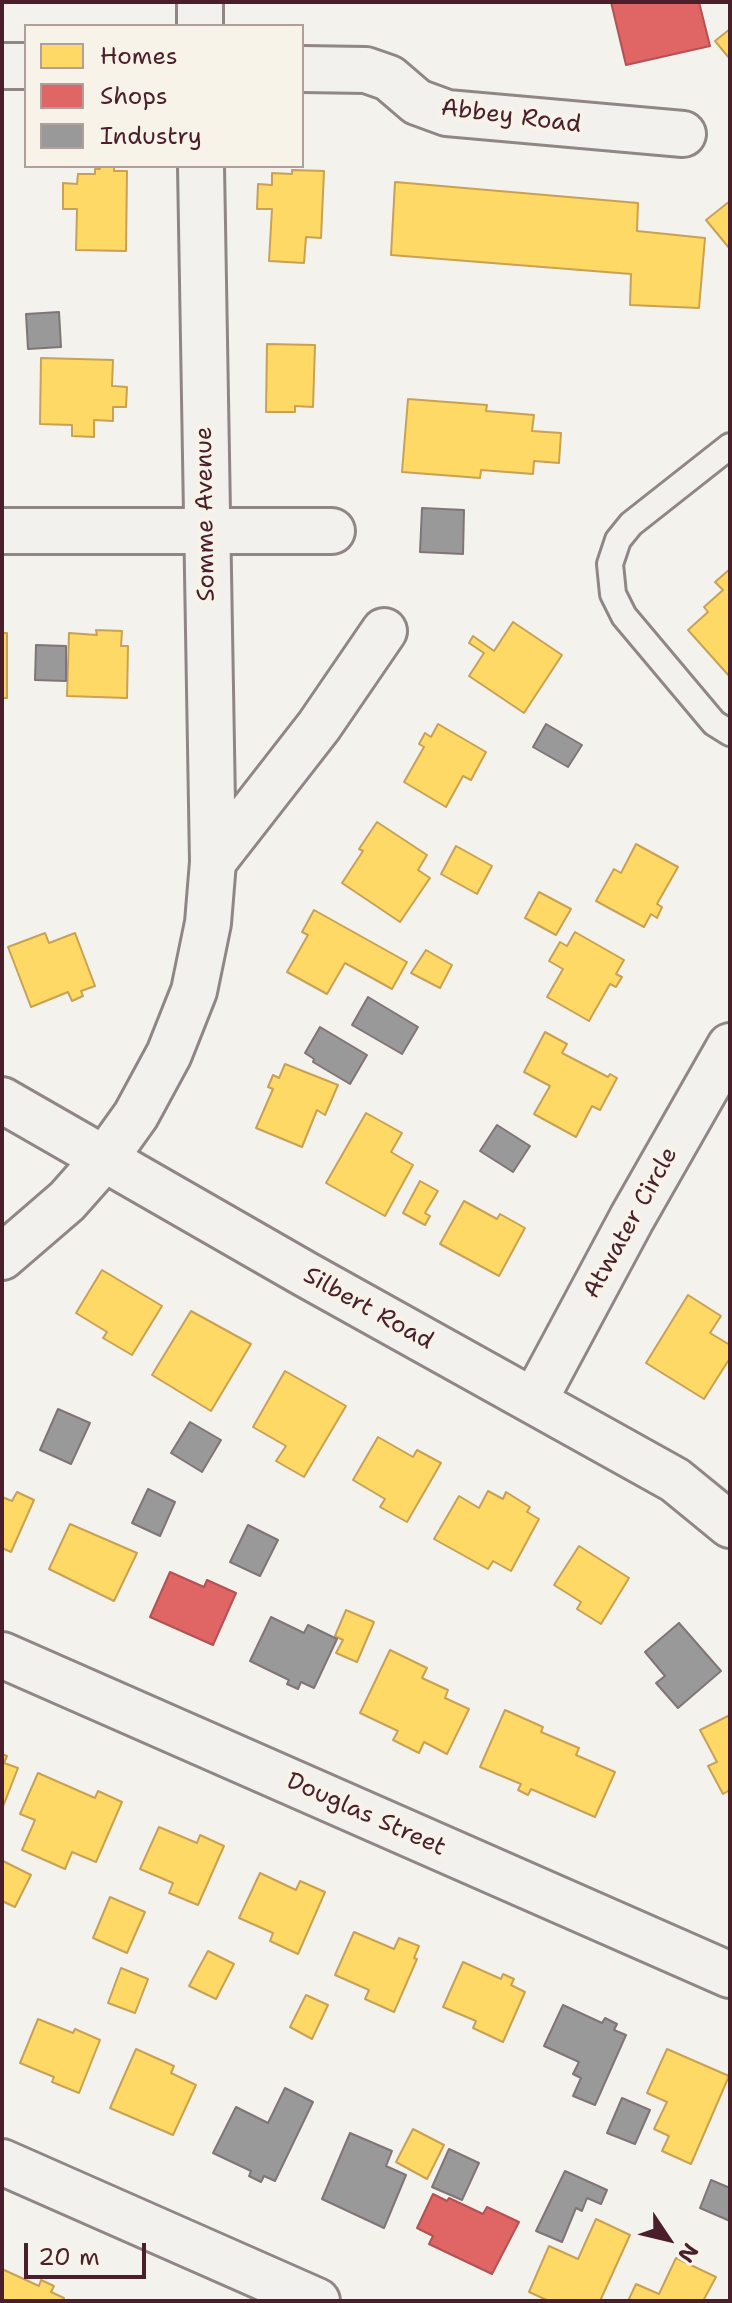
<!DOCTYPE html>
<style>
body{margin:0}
#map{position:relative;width:732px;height:2303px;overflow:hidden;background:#f4f2ec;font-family:"Shantell Sans",sans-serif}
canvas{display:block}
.frame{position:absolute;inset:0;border:4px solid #4a1f2b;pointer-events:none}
.legend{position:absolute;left:24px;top:24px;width:280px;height:144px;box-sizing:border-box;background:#f7f3e8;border:2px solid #b29e9c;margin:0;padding:10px 14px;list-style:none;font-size:24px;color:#4a1f2b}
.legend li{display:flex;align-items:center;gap:16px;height:40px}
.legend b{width:40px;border:2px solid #b29e9c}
.north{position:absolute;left:628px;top:2199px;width:80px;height:80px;-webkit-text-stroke:6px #f7f3e8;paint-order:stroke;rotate:125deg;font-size:22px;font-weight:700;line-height:32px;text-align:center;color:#4a1f2b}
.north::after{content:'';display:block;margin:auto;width:28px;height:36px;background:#4a1f2b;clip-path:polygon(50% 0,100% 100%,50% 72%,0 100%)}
.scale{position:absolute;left:24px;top:2243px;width:122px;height:36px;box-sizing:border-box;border:4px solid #4a1f2b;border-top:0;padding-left:10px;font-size:24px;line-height:28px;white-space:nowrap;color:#4a1f2b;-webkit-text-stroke:6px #f7f3e8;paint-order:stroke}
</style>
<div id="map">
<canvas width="732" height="2303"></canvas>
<div class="frame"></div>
<ul class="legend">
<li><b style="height:22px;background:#ffd966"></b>Homes</li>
<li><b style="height:22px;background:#e06666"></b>Shops</li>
<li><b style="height:22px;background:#999"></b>Industry</li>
</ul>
<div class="north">N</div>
<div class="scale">20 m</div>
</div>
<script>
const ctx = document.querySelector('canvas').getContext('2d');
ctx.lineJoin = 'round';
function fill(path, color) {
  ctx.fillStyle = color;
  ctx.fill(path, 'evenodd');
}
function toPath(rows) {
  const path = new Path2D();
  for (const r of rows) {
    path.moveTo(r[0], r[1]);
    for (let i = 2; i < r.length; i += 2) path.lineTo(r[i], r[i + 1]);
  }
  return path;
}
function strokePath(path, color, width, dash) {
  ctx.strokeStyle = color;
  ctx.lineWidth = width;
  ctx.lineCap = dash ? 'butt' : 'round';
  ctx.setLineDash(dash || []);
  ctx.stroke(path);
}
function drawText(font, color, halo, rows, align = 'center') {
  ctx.font = font + ' "Shantell Sans",sans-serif';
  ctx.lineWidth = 8;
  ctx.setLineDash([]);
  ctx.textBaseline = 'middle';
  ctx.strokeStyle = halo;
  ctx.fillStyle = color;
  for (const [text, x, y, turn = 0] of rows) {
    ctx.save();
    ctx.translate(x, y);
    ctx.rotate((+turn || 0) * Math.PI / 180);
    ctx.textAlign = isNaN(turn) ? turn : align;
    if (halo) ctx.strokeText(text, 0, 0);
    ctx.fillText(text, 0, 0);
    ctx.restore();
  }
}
const homes = toPath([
 [730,29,730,59,715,41,730,29],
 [100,166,114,166,114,171,127,171,126,251,76,250,77,209,63,209,63,183,77,184,78,174,95,174,95,169,100,169,100,166],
 [292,170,324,171,321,238,306,237,304,263,269,261,272,209,257,209,258,184,272,185,272,173,292,174,292,170],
 [395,182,638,203,637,231,705,238,699,308,630,305,631,274,391,255,395,182],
 [730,201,730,249,706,220,730,201],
 [267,344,315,345,313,407,295,406,295,412,266,412,267,344],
 [41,358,113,360,112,386,127,387,126,407,113,407,113,421,94,420,94,437,72,436,72,425,40,424,41,358],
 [408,399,487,405,486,411,534,415,532,431,561,433,559,463,534,461,533,474,481,470,480,478,402,472,408,399],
 [730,569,730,677,688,630,708,612,704,607,723,590,715,582,730,569],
 [513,622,562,655,524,713,469,676,484,653,469,643,473,636,494,651,513,622],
 [96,630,122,631,121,646,128,646,127,698,67,696,69,633,97,635,96,630],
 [2,633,7,633,7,698,2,698,2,633],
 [438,724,486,752,471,780,463,776,446,807,404,782,424,747,419,744,425,733,431,737,438,724],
 [377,822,427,855,418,870,430,878,400,922,342,883,363,851,359,849,377,822],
 [636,844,678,867,657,904,662,907,657,918,651,914,644,927,596,901,614,869,621,873,636,844],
 [456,846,492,866,477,894,441,874,456,846],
 [539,892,571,909,556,935,525,918,539,892],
 [314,910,407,962,392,989,345,963,327,994,287,972,308,935,302,932,314,910],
 [575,932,624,960,616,974,622,977,616,987,610,984,589,1021,547,997,563,969,549,961,560,942,567,946,575,932],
 [45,933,49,943,75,933,95,986,81,991,83,996,72,1001,68,992,31,1007,8,947,45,933],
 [426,950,452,965,440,988,411,973,426,950],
 [545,1032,567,1044,562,1053,608,1077,610,1074,617,1078,600,1110,592,1106,576,1137,534,1114,550,1086,524,1072,545,1032],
 [285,1064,338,1085,325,1115,317,1110,302,1147,256,1128,273,1089,268,1087,273,1075,279,1078,285,1064],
 [366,1113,402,1133,391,1152,413,1165,385,1216,326,1183,366,1113],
 [420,1181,438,1191,425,1213,430,1216,425,1225,403,1213,420,1181],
 [464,1201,497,1219,500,1214,525,1228,499,1276,440,1244,464,1201],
 [102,1270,162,1306,132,1355,103,1338,107,1332,76,1313,102,1270],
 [688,1295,721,1316,710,1333,730,1345,730,1358,704,1399,646,1363,688,1295],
 [191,1311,251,1344,211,1411,152,1375,191,1311],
 [285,1371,346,1406,304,1477,276,1461,286,1446,253,1427,285,1371],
 [378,1437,413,1457,417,1450,441,1463,407,1522,380,1507,385,1499,353,1480,378,1437],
 [488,1491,503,1499,506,1492,530,1507,527,1512,539,1519,511,1571,493,1561,488,1569,434,1539,459,1496,479,1508,488,1491],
 [17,1492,34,1500,11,1552,2,1548,2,1497,12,1501,17,1492],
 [70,1524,137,1553,114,1601,49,1569,70,1524],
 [579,1546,629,1578,601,1624,577,1609,581,1602,554,1585,579,1546],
 [346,1610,374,1622,357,1662,336,1653,343,1640,335,1636,346,1610],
 [390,1650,427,1668,422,1678,448,1690,445,1698,469,1709,447,1754,424,1742,419,1753,393,1740,398,1731,360,1713,390,1650],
 [505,1710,543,1727,541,1732,579,1748,576,1755,615,1772,595,1817,531,1789,528,1795,518,1790,521,1784,480,1767,505,1710],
 [730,1715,730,1790,723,1794,708,1766,717,1762,700,1730,730,1715],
 [2,1754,7,1756,4,1763,18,1768,2,1809,2,1754],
 [38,1773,95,1798,98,1791,122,1802,96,1862,72,1852,65,1869,22,1850,35,1820,20,1814,38,1773],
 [159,1827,197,1843,200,1835,224,1846,198,1905,169,1893,173,1883,140,1869,159,1827],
 [3,1861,31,1875,15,1907,2,1901,3,1861],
 [260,1873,296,1890,300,1881,325,1892,298,1954,270,1941,273,1933,239,1918,260,1873],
 [110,1897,145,1912,127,1953,93,1938,110,1897],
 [354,1932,394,1949,399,1938,419,1946,414,1958,417,1959,394,2012,365,1999,369,1990,335,1975,354,1932],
 [208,1951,234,1964,216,1999,189,1986,208,1951],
 [463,1962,501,1979,503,1974,514,1979,511,1985,525,1992,503,2042,473,2028,476,2021,443,2007,463,1962],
 [121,1968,148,1979,135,2013,108,2003,121,1968],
 [306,1995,328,2005,312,2039,290,2027,306,1995],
 [38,2019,73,2033,75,2029,100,2040,79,2093,52,2082,54,2077,20,2063,38,2019],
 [136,2049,174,2066,171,2073,196,2085,173,2135,110,2108,136,2049],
 [667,2049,729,2076,691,2164,662,2151,669,2136,654,2129,667,2102,647,2093,667,2049],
 [413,2129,444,2145,427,2179,396,2162,413,2129],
 [596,2219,630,2235,600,2301,549,2301,529,2292,549,2246,578,2259,596,2219],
 [676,2258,716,2277,703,2301,628,2301,636,2284,659,2294,676,2258],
 [2,2269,39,2286,41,2280,54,2286,51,2292,64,2298,63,2301,2,2301,2,2269]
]);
const shops = toPath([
 [611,2,699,2,710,46,626,65,611,2],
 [170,1572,204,1587,207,1580,236,1593,213,1645,150,1617,170,1572],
 [433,2194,447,2201,449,2198,483,2214,487,2207,519,2222,492,2274,429,2244,433,2236,417,2228,433,2194]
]);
const industry = toPath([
 [59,312,61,347,28,349,26,314,59,312],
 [422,508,464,510,463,554,420,552,422,508],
 [36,645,66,646,66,681,35,680,36,645],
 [546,724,582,745,568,767,533,747,546,724],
 [368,997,418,1027,402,1054,352,1025,368,997],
 [320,1027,367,1055,350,1084,313,1062,314,1059,305,1053,320,1027],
 [497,1125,530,1146,513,1172,480,1151,497,1125],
 [58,1409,90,1423,71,1464,40,1450,58,1409],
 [190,1422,221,1440,202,1472,171,1453,190,1422],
 [148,1489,175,1502,160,1536,132,1523,148,1489],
 [248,1525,278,1540,260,1576,230,1562,248,1525],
 [271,1617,304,1633,308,1625,337,1639,314,1688,301,1682,298,1689,287,1684,289,1680,250,1661,271,1617],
 [679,1623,721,1671,678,1708,656,1683,665,1676,645,1652,679,1623],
 [563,2005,602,2023,605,2018,617,2024,614,2030,626,2035,595,2105,573,2096,581,2078,573,2074,579,2062,544,2046,563,2005],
 [285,2088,313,2102,275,2181,264,2176,261,2182,249,2176,251,2171,213,2153,236,2107,268,2123,285,2088],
 [622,2098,650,2110,635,2144,607,2133,622,2098],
 [350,2133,392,2151,386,2166,406,2175,384,2228,322,2199,350,2133],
 [449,2149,479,2163,462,2200,432,2187,449,2149],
 [565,2171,607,2190,601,2204,587,2198,582,2211,576,2208,562,2242,536,2231,565,2171],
 [711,2180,730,2188,730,2221,700,2208,711,2180]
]);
const service = toPath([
 [730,446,631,524,618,540,610,564,613,594,624,616,714,723,730,733]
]);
const minor = toPath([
 [200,26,200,2],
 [2,66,26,66],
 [302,69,366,70,389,78,417,102,447,113,683,134],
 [2,531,332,531],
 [213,862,319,726,384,631],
 [2,1100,305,1274,675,1480,730,1525],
 [2,1257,67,1201,106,1157,136,1115,169,1054,194,991,208,923,213,862,201,166],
 [534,1401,632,1218,730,1046],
 [2,1655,730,1975],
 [2,2162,317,2301]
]);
const streetNames = [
 ["Abbey Road",511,117,7],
 ["Somme Avenue",206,514,-91],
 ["Atwater Circle",631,1223,-61],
 ["Silbert Road",368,1309,29],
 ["Douglas Street",366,1815,24]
];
fill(homes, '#ffd966');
strokePath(homes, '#c9a154', 2);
fill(shops, '#e06666');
strokePath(shops, '#b35154', 2);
fill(industry, '#999');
strokePath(industry, '#817478', 2);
strokePath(service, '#8f8685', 30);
strokePath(minor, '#8f8685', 50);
strokePath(service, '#f2f1ed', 24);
strokePath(minor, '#f2f1ed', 44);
drawText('24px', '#4a1f2b', '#f7f3e8', streetNames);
</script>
